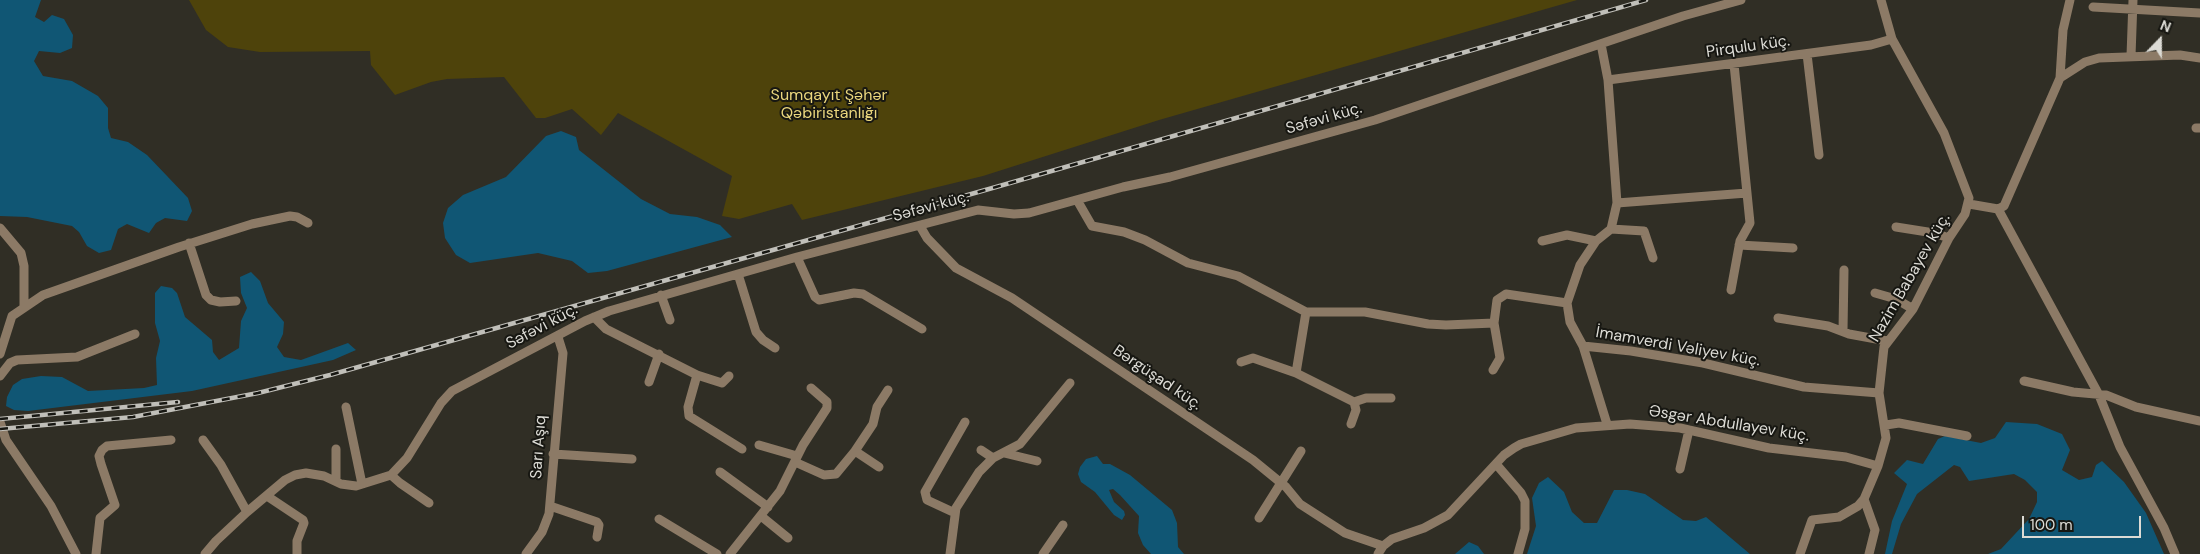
<!DOCTYPE html>
<meta charset="utf-8">
<style>
body{margin:0}
#map{position:relative;width:2200px;height:554px;overflow:hidden;background:#302e25;font-family:"DM Sans",sans-serif}
canvas{display:block}
.north{position:absolute;left:2135px;top:15px;width:50px;height:50px;-webkit-text-stroke:4px #171712;paint-order:stroke;rotate:22deg;font-size:14px;font-weight:700;line-height:20px;text-align:center;color:#dcdbd5}
.north::after{content:'';display:block;margin:auto;width:18px;height:22px;background:#dcdbd5;clip-path:polygon(50% 0,100% 100%,50% 72%,0 100%)}
.scale{position:absolute;left:2022px;top:516px;width:119px;height:22px;box-sizing:border-box;border:2px solid #dcdbd5;border-top:0;padding-left:6px;font-size:15px;line-height:18px;white-space:nowrap;color:#dcdbd5;-webkit-text-stroke:4px #171712;paint-order:stroke}
</style>
<div id="map">
<canvas width="2200" height="554"></canvas>
<div class="north">N</div>
<div class="scale">100 m</div>
</div>
<script>
const ctx = document.querySelector('canvas').getContext('2d');
ctx.lineJoin = 'round';
function fill(path, color) {
  ctx.fillStyle = color;
  ctx.fill(path, 'evenodd');
}
function toPath(rows) {
  const path = new Path2D();
  for (const r of rows) {
    path.moveTo(r[0], r[1]);
    for (let i = 2; i < r.length; i += 2) path.lineTo(r[i], r[i + 1]);
  }
  return path;
}
function strokePath(path, color, width, dash) {
  ctx.strokeStyle = color;
  ctx.lineWidth = width;
  ctx.lineCap = dash ? 'butt' : 'round';
  ctx.setLineDash(dash || []);
  ctx.stroke(path);
}
function drawText(font, color, halo, rows, align = 'center') {
  ctx.font = font + ' "DM Sans",sans-serif';
  ctx.lineWidth = 4;
  ctx.setLineDash([]);
  ctx.textBaseline = 'middle';
  ctx.strokeStyle = halo;
  ctx.fillStyle = color;
  for (const [text, x, y, turn = 0] of rows) {
    ctx.save();
    ctx.translate(x, y);
    ctx.rotate((+turn || 0) * Math.PI / 180);
    ctx.textAlign = isNaN(turn) ? turn : align;
    if (halo) ctx.strokeText(text, 0, 0);
    ctx.fillText(text, 0, 0);
    ctx.restore();
  }
}
const green = toPath([
 [189,0,1577,0,1159,120,983,176,802,220,792,204,739,219,722,216,732,176,618,113,601,135,572,109,545,118,536,118,504,77,447,79,431,82,395,95,371,65,370,51,260,52,228,47,206,30]
]);
const water = toPath([
 [0,0,41,0,35,17,44,22,52,15,64,19,73,35,72,48,60,53,39,51,34,61,43,76,72,81,98,96,108,108,108,128,111,138,128,142,147,155,188,198,192,211,187,221,165,218,156,223,149,233,127,224,118,229,111,250,99,253,87,246,79,232,72,226,27,217,0,216],
 [561,131,576,137,579,150,641,199,670,214,697,217,720,225,732,237,607,271,588,273,572,261,538,253,470,263,456,255,445,238,443,223,448,208,463,195,506,177,546,136],
 [251,272,260,281,268,303,284,322,283,334,277,347,284,357,301,360,348,343,356,350,333,360,192,391,28,411,14,410,6,406,7,397,13,385,22,379,41,376,62,377,88,391,144,388,157,385,156,358,160,341,155,323,155,293,161,286,172,288,177,293,185,317,212,340,213,352,219,360,239,348,241,321,247,308,241,293,240,277],
 [2006,422,2037,424,2062,434,2070,450,2062,470,2079,480,2092,477,2096,465,2102,461,2124,482,2146,513,2164,554,1988,554,2001,549,2029,519,2037,502,2037,492,2025,480,2014,474,1969,481,1960,467,1954,465,1917,494,1901,524,1892,554,1885,554,1892,521,1907,484,1894,473,1907,460,1923,464,1938,439,1945,436,1981,443,1995,438],
 [1097,456,1103,464,1110,464,1130,475,1172,510,1177,523,1178,547,1184,554,1151,554,1143,545,1138,533,1139,516,1120,495,1113,489,1109,490,1114,502,1124,511,1125,515,1122,520,1114,515,1095,492,1081,482,1078,474,1080,467,1086,459],
 [1548,477,1564,492,1572,512,1584,523,1597,523,1614,490,1627,490,1645,494,1683,520,1696,521,1706,517,1750,554,1527,554,1536,526,1532,498,1539,483],
 [1469,542,1478,546,1484,554,1455,554]
]);
const street = toPath([
 [2093,7,2200,13],
 [1601,44,1608,80,1617,203,1611,229,1596,241,1580,265,1567,303,1570,322,1583,346,1631,351,1703,363,1804,387,1879,393],
 [1807,54,1819,155],
 [2131,56,2133,0],
 [2060,78,2085,62,2099,58,2180,55,2200,58],
 [1608,80,1871,45,1892,39],
 [2196,128,2200,128],
 [1077,200,1092,226,1124,232,1145,240,1188,263,1238,276,1306,312],
 [1617,203,1747,193],
 [1969,204,1998,209,2004,206,2060,78,2063,30,2070,0],
 [1998,209,2099,395,2120,447,2164,528,2175,554],
 [920,226,927,238,956,268,1012,298,1253,460,1286,487,1300,504,1345,533,1383,546],
 [1896,227,1934,233,1949,238],
 [0,228,21,253,24,266,24,306],
 [1611,229,1644,231,1653,258],
 [1542,241,1567,235,1596,241],
 [189,243,206,295,211,300,220,302,236,301],
 [1739,245,1793,248],
 [797,257,815,297,819,300,854,293,863,294,922,329],
 [738,274,756,332,763,340,775,348],
 [1731,290,1740,241,1750,223,1734,64],
 [1875,293,1896,299,1913,309],
 [661,295,670,320],
 [594,317,606,329,697,375,722,383,729,376],
 [1778,318,1828,326,1849,334,1887,341],
 [1843,331,1844,270],
 [1583,346,1607,424],
 [0,354,12,316,43,295,179,247,252,224,290,216,297,217,308,223],
 [1241,362,1253,358,1296,373],
 [1493,370,1500,358,1494,323],
 [697,375,688,407,689,416,742,449],
 [0,376,10,363,17,360,77,357,135,334],
 [2024,381,2073,392,2106,395,2136,407,2200,421],
 [649,382,659,354],
 [1354,402,1366,398,1391,398],
 [346,407,362,484],
 [0,422,6,440,51,506,76,554],
 [1351,424,1356,410,1354,402,1296,373,1306,312,1365,312,1428,324,1446,325,1494,323,1497,300,1506,294,1567,303],
 [1886,425,1899,423,1967,436],
 [203,440,221,465,247,512],
 [759,445,797,456],
 [336,449,336,481],
 [981,450,993,458],
 [855,451,879,467],
 [1004,453,1037,461],
 [553,454,632,459],
 [795,462,824,475,836,474,855,451,873,424,877,407,888,390],
 [1496,464,1521,493,1525,501,1525,529,1518,554],
 [1680,469,1689,430],
 [720,472,768,507],
 [391,475,400,483,429,503],
 [267,496,303,520,304,523,297,541,297,554],
 [550,506,597,522,599,525,597,537],
 [955,513,927,500,925,492,965,422],
 [761,516,788,538],
 [1259,518,1301,451],
 [659,519,717,554],
 [96,554,100,518,115,505,101,464,99,456,102,450,107,446,171,440],
 [205,554,216,541,247,512,285,480,295,475,306,473,324,476,341,484,356,486,391,475,407,458,441,403,452,391,585,321,609,311,797,257,978,210,1014,214,1029,213,1123,187,1170,177,1375,120,1683,16,1741,0],
 [526,554,542,532,549,514,563,353,558,337],
 [730,554,780,491,803,445,827,408,827,402,811,388],
 [950,554,956,508,979,472,993,458,1020,444,1070,383],
 [1043,554,1063,525],
 [1378,554,1383,546,1392,539,1424,528,1448,515,1504,455,1514,448,1521,444,1576,428,1630,424,1680,428,1769,448,1846,457,1878,466],
 [1800,554,1812,520,1839,517,1858,506,1864,499],
 [1869,554,1875,530,1864,499,1878,466,1886,438,1879,393,1884,347,1913,309,1949,238,1965,214,1969,198,1944,133,1892,39,1881,0]
]);
const rail = toPath([
 [0,419,178,402],
 [0,429,133,417,258,393,330,375,996,187,1646,0]
]);
const streetNames = [
 ["Pirqulu küç.",1748,47,-8],
 ["Səfəvi küç.",1324,119,-16],
 ["Səfəvi küç.",931,207,-15],
 ["Nazim Babayev küç.",1910,278,-60],
 ["Səfəvi küç.",542,327,-28],
 ["İmamverdi Vəliyev küç.",1678,347,10],
 ["Bərgüşad küç.",1157,378,34],
 ["Əsgər Abdullayev küç.",1729,424,9],
 ["Sarı Aşıq",539,447,-86]
];
const parkNames = [
 ["Sumqayıt Şəhər",829,96],
 ["Qəbiristanlığı",829,114]
];
fill(green, '#4e430b');
fill(water, '#105674');
strokePath(street, '#8c7a66', 9);
strokePath(rail, '#c0bfb9', 4.5);
strokePath(rail, '#171712', 2.5, [8]);
drawText('16px', '#dcdbd5', '#171712', streetNames);
drawText('16px', '#ead67d', '#171712', parkNames);
</script>
